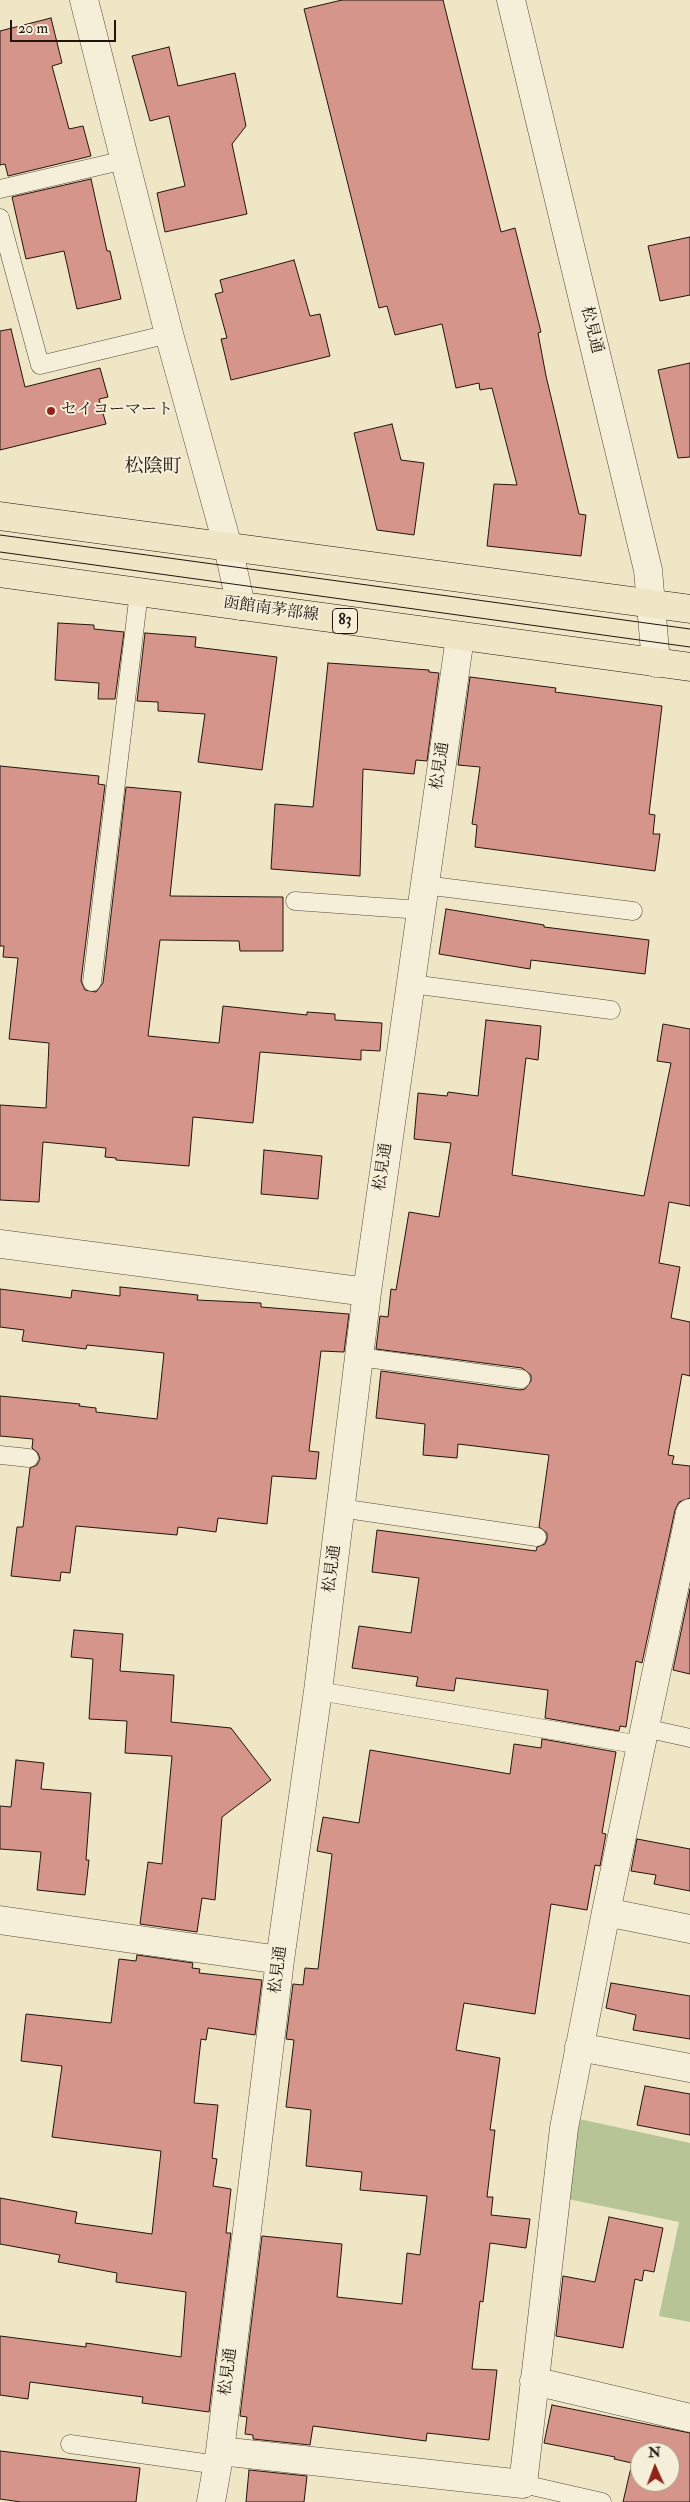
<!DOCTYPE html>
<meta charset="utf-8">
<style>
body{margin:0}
#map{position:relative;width:690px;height:2502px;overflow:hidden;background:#efe6c5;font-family:"IM FELL Double Pica",serif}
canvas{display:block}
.north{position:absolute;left:630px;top:2442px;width:50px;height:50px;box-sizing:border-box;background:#f5efd9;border:1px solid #a19788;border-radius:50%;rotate:358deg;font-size:14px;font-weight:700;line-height:20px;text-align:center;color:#23140e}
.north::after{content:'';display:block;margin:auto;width:18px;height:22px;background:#8f2418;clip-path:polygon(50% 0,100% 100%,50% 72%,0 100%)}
.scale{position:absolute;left:10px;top:20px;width:106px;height:22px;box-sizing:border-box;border:2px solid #23140e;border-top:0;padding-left:6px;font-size:15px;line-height:18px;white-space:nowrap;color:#23140e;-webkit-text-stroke:4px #f5efd9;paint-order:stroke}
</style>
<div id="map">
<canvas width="690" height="2502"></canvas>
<div class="north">N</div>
<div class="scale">20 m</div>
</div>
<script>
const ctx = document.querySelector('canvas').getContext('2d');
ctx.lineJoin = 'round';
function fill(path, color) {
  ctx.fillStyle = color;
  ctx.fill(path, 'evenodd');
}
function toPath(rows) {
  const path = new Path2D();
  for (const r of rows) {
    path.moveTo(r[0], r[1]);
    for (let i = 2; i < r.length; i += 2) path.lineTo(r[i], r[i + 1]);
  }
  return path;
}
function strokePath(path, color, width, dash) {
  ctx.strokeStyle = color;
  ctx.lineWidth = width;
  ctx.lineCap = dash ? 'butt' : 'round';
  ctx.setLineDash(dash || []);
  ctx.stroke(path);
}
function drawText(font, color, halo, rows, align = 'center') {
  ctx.font = font + ' "IM FELL Double Pica","Noto Serif JP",serif';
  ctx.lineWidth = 4;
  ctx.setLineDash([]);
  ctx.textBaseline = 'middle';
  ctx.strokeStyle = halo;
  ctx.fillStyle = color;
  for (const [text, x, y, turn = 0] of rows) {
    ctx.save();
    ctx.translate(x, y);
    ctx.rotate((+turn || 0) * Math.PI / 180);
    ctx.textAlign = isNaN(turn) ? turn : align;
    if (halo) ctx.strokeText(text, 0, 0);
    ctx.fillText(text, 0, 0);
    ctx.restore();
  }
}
const green = toPath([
 [579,2119,690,2143,690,2322,659,2316,679,2222,568,2199]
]);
const building = toPath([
 [342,0,443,0,501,232,515,228,541,332,538,333,546,376,579,514,586,515,581,556,487,546,494,484,517,485,492,388,480,390,479,383,456,388,442,324,395,335,387,306,379,308,304,9,342,0],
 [51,18,62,63,52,66,69,129,83,126,91,156,8,176,5,164,0,165,0,31,51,18],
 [169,47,178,86,235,73,246,126,232,144,247,214,165,232,157,193,185,186,169,116,150,121,132,56,169,47],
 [91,179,107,251,110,251,121,299,77,309,64,251,26,259,12,197,91,179],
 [690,237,690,295,660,301,648,246,690,237],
 [294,260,310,316,320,314,330,356,231,380,221,339,227,338,215,294,223,292,220,280,294,260],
 [11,329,25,387,100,368,108,397,99,399,106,424,0,450,0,331,11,329],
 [690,363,690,457,678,458,658,370,690,363],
 [392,424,401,460,424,463,414,535,377,530,354,433,392,424],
 [58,623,94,625,94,629,124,632,115,699,98,699,99,683,55,680,58,623],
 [145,633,196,637,195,647,277,657,262,770,198,762,205,714,158,711,158,702,137,701,145,633],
 [328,663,429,670,429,672,439,673,427,761,416,760,414,774,363,769,360,876,271,869,275,804,313,807,328,663],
 [470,677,556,688,555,692,662,706,649,814,655,815,653,834,660,834,655,871,475,847,477,825,472,824,480,767,458,765,470,677],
 [0,766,99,776,98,784,105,785,81,981,85,990,96,992,103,983,126,787,181,792,170,896,283,897,283,951,240,951,239,941,160,940,148,1036,219,1043,223,1006,307,1015,307,1012,335,1014,335,1020,382,1023,380,1051,361,1050,361,1060,260,1052,253,1123,193,1117,189,1166,116,1160,116,1158,105,1157,106,1148,43,1142,39,1202,0,1200,0,1105,46,1108,49,1043,9,1039,18,958,3,957,4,946,0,946,0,766],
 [446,909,544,925,544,927,649,940,645,974,531,960,530,969,439,954,446,909],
 [486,1020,541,1026,538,1060,526,1058,512,1175,644,1196,671,1063,657,1061,663,1024,690,1029,690,1206,669,1202,659,1263,680,1267,671,1318,690,1322,690,1376,682,1374,668,1455,674,1456,672,1464,690,1466,690,1498,679,1502,675,1510,642,1663,636,1661,626,1727,620,1726,619,1731,545,1718,548,1690,456,1678,454,1691,416,1686,418,1677,352,1668,359,1626,411,1633,419,1578,372,1572,377,1530,536,1551,537,1547,545,1544,547,1539,547,1533,539,1527,549,1455,458,1444,457,1458,423,1455,425,1424,376,1418,381,1371,520,1390,525,1389,531,1381,531,1375,522,1368,376,1349,380,1316,388,1317,391,1289,396,1290,409,1212,439,1217,451,1143,414,1139,418,1093,447,1096,448,1092,478,1096,486,1020],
 [264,1150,322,1156,318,1199,261,1194,264,1150],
 [120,1287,198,1295,197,1300,261,1303,261,1307,349,1314,344,1352,321,1351,309,1451,319,1452,316,1479,272,1476,267,1524,218,1518,216,1532,178,1527,177,1535,76,1526,70,1573,61,1572,60,1581,11,1576,17,1527,23,1527,30,1468,37,1465,40,1459,38,1453,32,1448,33,1439,0,1436,0,1396,80,1404,79,1406,96,1408,96,1412,157,1419,164,1353,87,1345,86,1349,22,1341,24,1330,0,1327,0,1289,71,1298,72,1290,120,1296,120,1287],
 [690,1589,690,1674,673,1670,690,1589],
 [74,1630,123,1634,120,1671,174,1675,171,1722,231,1728,271,1780,222,1817,215,1900,202,1898,197,1932,140,1924,148,1862,162,1864,172,1756,125,1753,127,1721,89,1719,93,1659,71,1657,74,1630],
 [542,1739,616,1752,602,1833,606,1834,600,1866,595,1865,587,1910,551,1904,535,2014,464,2003,456,2050,500,2058,490,2130,495,2130,487,2197,493,2197,491,2215,530,2219,526,2248,490,2243,483,2302,480,2301,472,2369,497,2370,489,2440,427,2433,426,2441,313,2426,310,2445,253,2439,253,2435,245,2434,247,2417,240,2416,262,2236,342,2244,337,2297,402,2304,407,2253,420,2255,427,2196,360,2190,362,2172,306,2166,311,2110,286,2107,294,2040,286,2039,293,1984,303,1985,305,1968,318,1969,332,1854,317,1851,323,1817,359,1823,370,1750,510,1774,514,1744,541,1748,542,1739],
 [16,1760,44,1763,41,1789,91,1793,86,1860,89,1860,85,1895,37,1890,41,1852,0,1849,0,1806,11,1807,16,1760],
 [637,1839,690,1849,690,1891,654,1884,656,1875,631,1871,637,1839],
 [137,1955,193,1963,192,1968,200,1969,199,1973,262,1980,255,2035,208,2028,206,2040,201,2039,194,2103,218,2105,212,2158,217,2159,213,2186,231,2189,226,2233,231,2233,209,2412,142,2403,143,2397,30,2382,28,2399,0,2395,0,2336,86,2347,86,2343,181,2357,186,2292,116,2282,117,2273,58,2262,60,2255,0,2244,0,2198,77,2212,75,2223,152,2234,161,2151,52,2137,62,2066,21,2061,26,2014,111,2023,119,1959,136,1961,137,1955],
 [611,1983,690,1996,690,2039,633,2030,636,2015,606,2008,611,1983],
 [645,2086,690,2094,690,2135,637,2125,645,2086],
 [609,2217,663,2228,654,2272,644,2270,642,2281,635,2279,623,2348,556,2336,563,2276,595,2282,609,2217],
 [552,2405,690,2433,690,2502,623,2502,632,2463,614,2459,615,2457,544,2443,552,2405],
 [640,2452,670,2452,670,2482,640,2482,640,2452],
 [0,2451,140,2468,136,2502,21,2502,0,2499,0,2451],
 [249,2470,307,2476,304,2502,246,2502,249,2470]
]);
const service = toPath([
 [0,189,125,160],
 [0,218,40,365,169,334],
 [424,885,633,911],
 [295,901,421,910],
 [92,982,139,592],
 [411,984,611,1010],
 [359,1357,521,1379],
 [0,1455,29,1458],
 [340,1508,537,1537],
 [318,1691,641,1745],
 [645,1728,690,1738],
 [70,2444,218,2465],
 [523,2484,602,2502]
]);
const minor = toPath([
 [84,0,169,334,228,547,241,606],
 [0,1244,367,1292],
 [606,1912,690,1929],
 [0,1920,280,1960],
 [579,2047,690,2068],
 [534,2381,690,2418],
 [220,2451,523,2484,564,2128,606,1912,690,1513],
 [211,2502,220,2451,280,1960,318,1691,367,1292,460,637]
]);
const tertiary = toPath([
 [511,0,648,570,656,663]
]);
const primary = toPath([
 [0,516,690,609],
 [0,573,690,667]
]);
const tram = toPath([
 [0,535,690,629],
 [0,552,690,647]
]);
const markers = [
 [51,411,5,"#8f2418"]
];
const shields = [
 [345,621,25]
];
const shieldNames = [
 ["83",345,621]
];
const streetNames = [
 ["松見通",591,330,76],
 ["函館南茅部線",271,610,8],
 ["松見通",441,766,-82],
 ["松見通",384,1167,-82],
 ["松見通",333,1569,-83],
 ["松見通",279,1970,-83],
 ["松見通",229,2372,-83]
];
const poiNames = [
 ["セイコーマート",61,411]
];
const quarterNames = [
 ["松陰町",153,468]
];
fill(green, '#b7c596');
fill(building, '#d6958a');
strokePath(building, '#23140e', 1);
strokePath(service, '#56483c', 19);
strokePath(minor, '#56483c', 29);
strokePath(tertiary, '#56483c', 29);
strokePath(primary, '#23140e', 29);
strokePath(service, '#f5efd9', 18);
strokePath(minor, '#f5efd9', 28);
strokePath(tertiary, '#f5efd9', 28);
strokePath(primary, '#efe6c5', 28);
strokePath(tram, '#23140e', 1);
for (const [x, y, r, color] of markers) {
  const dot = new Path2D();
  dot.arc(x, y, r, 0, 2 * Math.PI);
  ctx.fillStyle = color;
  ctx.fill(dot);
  strokePath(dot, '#f5efd9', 2);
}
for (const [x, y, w] of shields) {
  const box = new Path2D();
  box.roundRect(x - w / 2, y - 12.5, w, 25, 4);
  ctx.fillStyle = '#f5efd9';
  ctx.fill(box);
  strokePath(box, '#23140e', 1);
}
drawText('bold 15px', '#23140e', null, shieldNames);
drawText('16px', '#23140e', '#f5efd9', streetNames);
drawText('16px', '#23140e', '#f5efd9', poiNames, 'left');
drawText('19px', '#23140e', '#f5efd9', quarterNames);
</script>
